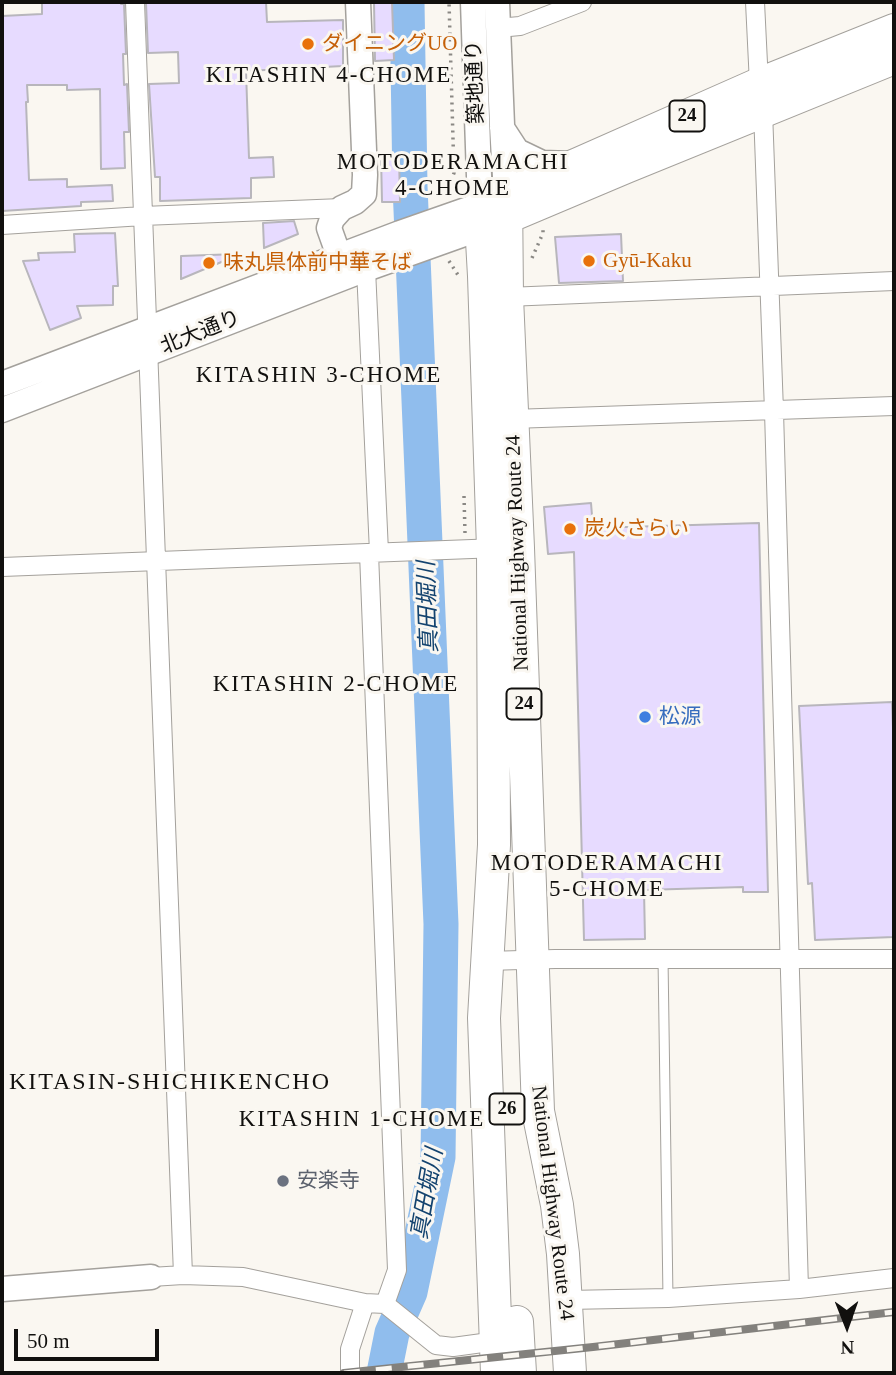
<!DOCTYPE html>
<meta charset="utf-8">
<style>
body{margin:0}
#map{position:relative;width:896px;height:1375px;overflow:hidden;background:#faf7f1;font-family:"Times New Roman",serif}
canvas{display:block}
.frame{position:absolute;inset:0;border:4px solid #11100e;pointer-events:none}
.north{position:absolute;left:812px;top:1291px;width:70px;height:70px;-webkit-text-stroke:5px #faf7f1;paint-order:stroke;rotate:179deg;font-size:19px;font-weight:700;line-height:28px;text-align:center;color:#11100e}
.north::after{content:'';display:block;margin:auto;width:24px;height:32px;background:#11100e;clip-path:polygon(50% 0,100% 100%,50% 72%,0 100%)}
.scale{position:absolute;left:14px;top:1329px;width:145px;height:32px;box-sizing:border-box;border:4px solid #11100e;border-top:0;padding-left:9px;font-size:21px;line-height:24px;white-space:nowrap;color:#11100e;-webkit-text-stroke:5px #faf7f1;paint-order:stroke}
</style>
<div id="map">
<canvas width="896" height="1375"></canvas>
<div class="frame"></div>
<div class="north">N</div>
<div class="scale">50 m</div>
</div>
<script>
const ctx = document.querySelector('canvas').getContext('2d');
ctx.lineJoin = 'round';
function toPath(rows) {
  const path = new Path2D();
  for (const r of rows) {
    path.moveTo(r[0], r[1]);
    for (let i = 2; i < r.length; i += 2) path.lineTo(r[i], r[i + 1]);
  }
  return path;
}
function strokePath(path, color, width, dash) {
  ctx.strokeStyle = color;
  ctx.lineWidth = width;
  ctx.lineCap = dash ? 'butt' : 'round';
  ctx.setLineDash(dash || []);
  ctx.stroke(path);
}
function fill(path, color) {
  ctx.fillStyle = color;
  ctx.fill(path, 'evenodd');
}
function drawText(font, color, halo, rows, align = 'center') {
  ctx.font = font + ' "Times New Roman","Noto Sans JP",serif';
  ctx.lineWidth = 6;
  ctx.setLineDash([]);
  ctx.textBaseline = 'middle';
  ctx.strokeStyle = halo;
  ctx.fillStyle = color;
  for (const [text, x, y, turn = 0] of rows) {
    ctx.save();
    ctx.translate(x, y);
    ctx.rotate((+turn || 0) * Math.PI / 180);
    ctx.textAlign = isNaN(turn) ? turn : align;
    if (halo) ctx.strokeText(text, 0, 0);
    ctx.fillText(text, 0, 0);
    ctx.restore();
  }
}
const river = toPath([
 [384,1373,392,1333,410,1292,438,1157,441,924,410,186,407,2]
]);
const building = toPath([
 [42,2,121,2,121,4,124,4,126,54,123,54,124,85,127,84,129,132,124,132,125,168,101,169,100,89,67,90,67,85,27,85,28,102,26,102,29,180,67,179,67,187,112,185,113,201,81,202,81,206,2,211,2,16,42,14,42,2],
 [194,2,266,2,267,22,343,20,343,66,246,71,249,158,273,157,274,177,251,178,251,198,160,201,160,177,155,177,149,84,179,83,178,52,148,53,146,3,194,2],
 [374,2,392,2,394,60,375,61,374,2],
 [399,155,400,202,382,202,381,156,399,155],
 [294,221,298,234,264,248,263,223,294,221],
 [115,233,118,286,113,286,113,305,77,306,81,318,50,330,23,261,39,260,38,253,75,252,74,234,115,233],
 [621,234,623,281,559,283,555,237,621,234],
 [238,254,238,255,181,279,181,256,238,254],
 [591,503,593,528,759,523,768,892,743,892,743,887,644,890,645,939,584,940,574,552,548,554,544,507,591,503],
 [892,702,894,754,894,937,815,940,812,883,808,884,799,706,892,702]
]);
const path = toPath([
 [446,194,454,173,449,2],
 [532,258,543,233,543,229],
 [449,261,458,275],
 [464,496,465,533]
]);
const lane = toPath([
 [663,958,668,1298]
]);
const street = toPath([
 [135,2,183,1275],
 [755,2,759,84],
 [498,28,520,26,582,2],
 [763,111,774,411,799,1289],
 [2,225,143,216,342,208],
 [366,269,379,552],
 [507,297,894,281],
 [512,419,894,406],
 [369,553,397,1270,385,1304],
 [2,567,498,548],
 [487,961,555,959,894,959],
 [151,1277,183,1275,243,1277,365,1303,385,1304,436,1345,453,1347,497,1341],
 [567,1300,668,1298,799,1289,894,1278],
 [350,1373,350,1349,365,1303]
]);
const secondary = toPath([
 [497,2,502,125,506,193],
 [502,128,517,151,542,163,573,164],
 [339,256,329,228,332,219,342,208,355,202,364,194,365,175,358,2],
 [2,384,400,233,480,205,473,2],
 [2,410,366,269,481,228],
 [2,1289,151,1277]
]);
const highway = toPath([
 [506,193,507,297,518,548,538,1111,557,1205,563,1254,570,1373],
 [491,224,626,167,894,58],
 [517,1322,520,1373],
 [497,1373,484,1018,494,845,493,549,484,276,480,205,578,164,759,84,894,30]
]);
const rail = toPath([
 [344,1373,593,1347,894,1312]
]);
const markers = [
 [308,44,7,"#e8710a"],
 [589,261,7,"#e8710a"],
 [209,263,7,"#e8710a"],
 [570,529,7,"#e8710a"],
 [645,717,7,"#3f7fe0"],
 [283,1181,7,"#6b7280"]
];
const shields = [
 [687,116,35],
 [524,704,35],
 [507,1109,35]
];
const shieldNames = [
 ["24",687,116],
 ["24",524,704],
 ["26",507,1109]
];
const foodNames = [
 ["ダイニングUO",322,44],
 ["Gyū-Kaku",603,261],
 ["味丸県体前中華そば",223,263],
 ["炭火さらい",584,529]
];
const streetNames = [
 ["築地通り",476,82,-92],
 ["北大通り",201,333,-22],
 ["National Highway Route 24",518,553,-92],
 ["National Highway Route 24",552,1203,83]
];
const shopNames = [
 ["松源",659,717]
];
const worshipNames = [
 ["安楽寺",297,1181]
];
const neighbourhoodNames = [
 ["KITASHIN 4-CHOME",329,76],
 ["MOTODERAMACHI",453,163],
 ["4-CHOME",453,189],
 ["KITASHIN 3-CHOME",319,376],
 ["KITASHIN 2-CHOME",336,685],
 ["MOTODERAMACHI",607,864],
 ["5-CHOME",607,890],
 ["KITASHIN 1-CHOME",362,1120]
];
const waterNames = [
 ["真田堀川",429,607,-92],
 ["真田堀川",428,1194,-80]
];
const quarterNames = [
 ["KITASIN-SHICHIKENCHO",170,1083]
];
strokePath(river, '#90bded', 35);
fill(building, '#e7dbff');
strokePath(building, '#b8b6bc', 2);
strokePath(lane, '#a4a19c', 11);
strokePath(street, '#a4a19c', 20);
strokePath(secondary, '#a4a19c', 27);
strokePath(highway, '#a4a19c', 34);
strokePath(path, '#8a8884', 3.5, [2, 5]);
strokePath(lane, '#fff', 9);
strokePath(street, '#fff', 18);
strokePath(secondary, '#fff', 24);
strokePath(highway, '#fff', 32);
strokePath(rail, '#83817d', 8);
strokePath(rail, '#faf7f1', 5, [16]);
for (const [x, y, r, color] of markers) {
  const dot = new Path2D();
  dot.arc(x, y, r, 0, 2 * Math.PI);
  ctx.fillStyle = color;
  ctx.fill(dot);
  strokePath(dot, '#faf7f1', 2.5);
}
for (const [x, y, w] of shields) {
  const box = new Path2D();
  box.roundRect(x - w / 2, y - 15.5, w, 31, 5);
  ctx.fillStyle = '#faf7f1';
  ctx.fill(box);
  strokePath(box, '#11100e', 2);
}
drawText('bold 19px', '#11100e', null, shieldNames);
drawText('21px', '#c56008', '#faf7f1', foodNames, 'left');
drawText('21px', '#11100e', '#faf7f1', streetNames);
drawText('21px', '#366cbe', '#faf7f1', shopNames, 'left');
drawText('21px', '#5b616d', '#faf7f1', worshipNames, 'left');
ctx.letterSpacing = '2px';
drawText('23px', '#11100e', '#faf7f1', neighbourhoodNames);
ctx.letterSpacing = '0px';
drawText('italic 23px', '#13436f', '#faf7f1', waterNames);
ctx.letterSpacing = '2px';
drawText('24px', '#11100e', '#faf7f1', quarterNames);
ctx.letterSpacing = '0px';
</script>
